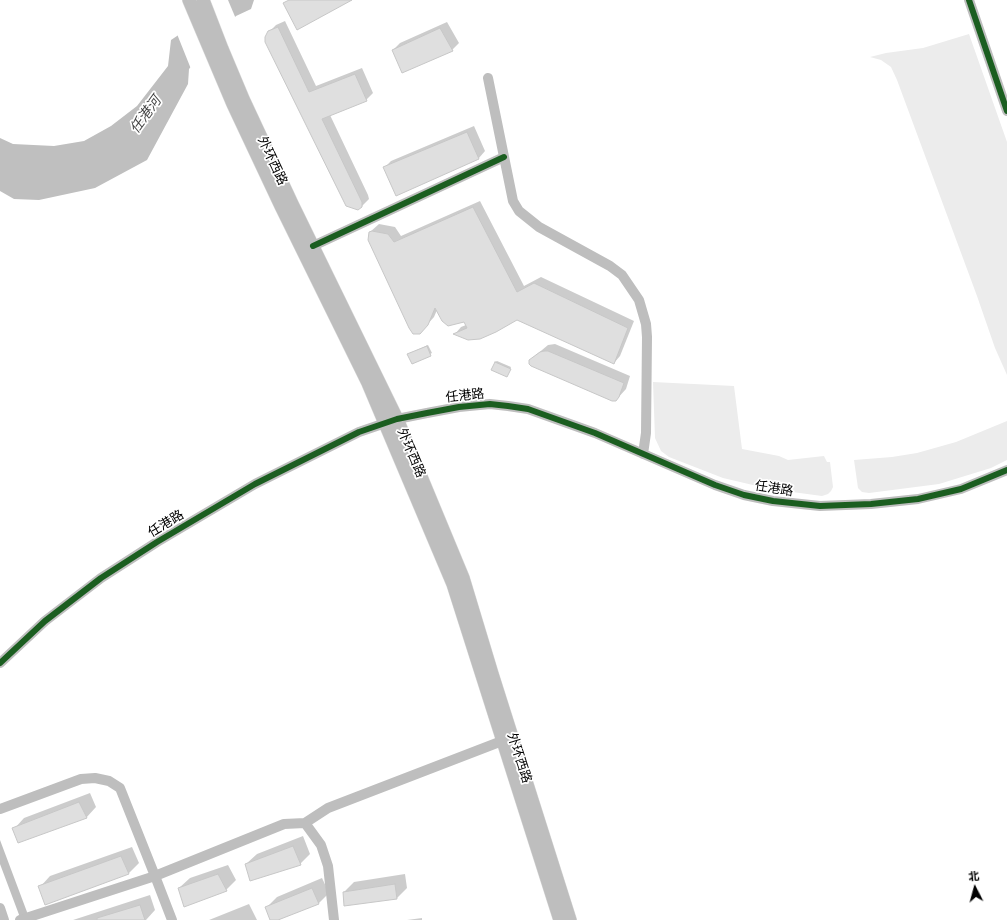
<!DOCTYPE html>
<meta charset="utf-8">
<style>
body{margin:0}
#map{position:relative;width:1007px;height:920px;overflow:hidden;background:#fff;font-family:Manrope,"Noto Sans SC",sans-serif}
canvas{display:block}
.north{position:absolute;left:955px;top:868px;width:40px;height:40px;-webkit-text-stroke:3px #fff;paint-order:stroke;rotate:354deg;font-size:11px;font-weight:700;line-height:16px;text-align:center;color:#000}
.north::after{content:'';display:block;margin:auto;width:14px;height:18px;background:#000;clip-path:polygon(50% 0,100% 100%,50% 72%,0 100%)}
</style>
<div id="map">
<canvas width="1007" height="920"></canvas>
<div class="north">北</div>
</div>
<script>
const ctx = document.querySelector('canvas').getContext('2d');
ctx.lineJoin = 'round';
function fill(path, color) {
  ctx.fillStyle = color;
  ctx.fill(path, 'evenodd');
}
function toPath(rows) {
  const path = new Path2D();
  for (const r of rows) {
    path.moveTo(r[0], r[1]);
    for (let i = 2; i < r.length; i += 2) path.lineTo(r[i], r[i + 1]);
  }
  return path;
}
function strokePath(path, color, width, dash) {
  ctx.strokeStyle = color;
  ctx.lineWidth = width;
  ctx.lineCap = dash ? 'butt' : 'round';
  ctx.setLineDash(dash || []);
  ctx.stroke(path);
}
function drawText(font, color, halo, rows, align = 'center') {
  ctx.font = font + ' Manrope,"Noto Sans SC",sans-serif';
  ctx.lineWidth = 3.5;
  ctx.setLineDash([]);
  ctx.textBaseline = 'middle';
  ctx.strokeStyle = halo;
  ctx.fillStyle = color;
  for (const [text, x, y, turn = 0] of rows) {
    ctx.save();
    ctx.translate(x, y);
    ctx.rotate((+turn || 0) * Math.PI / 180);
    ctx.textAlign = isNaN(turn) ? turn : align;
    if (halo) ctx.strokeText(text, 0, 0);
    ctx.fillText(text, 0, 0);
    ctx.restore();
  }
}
const green = toPath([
 [969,34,1007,142,1007,375,995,348,977,296,897,80,891,67,881,60,870,57,886,53,923,48],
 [653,382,734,386,742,449,779,456,788,460,824,456,827,462,830,462,833,487,831,491,828,494,822,496,770,489,723,478,669,457,661,451,655,438],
 [1007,421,1007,460,991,468,939,484,869,493,862,492,858,488,854,460,892,457,917,453,956,442]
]);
const water = toPath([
 [214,0,254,0,251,9,236,16,189,69,188,84,147,160,95,188,39,200,14,199,0,191,0,138,13,144,54,146,84,141,111,126,137,106,168,66,171,40,177,36],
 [0,840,30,920,21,920,0,864]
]);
const pier = toPath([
 [211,0,228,0,236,19,191,69,177,34]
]);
const shadow = toPath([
 [285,21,316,86,362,68,373,93,366,100,330,115,368,195,369,199,362,206,269,32,276,25],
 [447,22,459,43,452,50,393,50,400,43],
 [474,126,485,151,479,158,384,168,391,161],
 [480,201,524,286,541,277,634,321,620,356,614,363,517,319,455,334,461,327,466,325,465,321,437,310,434,317,426,326,370,232,379,224,395,227,401,236],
 [555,344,630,376,626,389,616,400,530,360,548,345],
 [428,345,432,353,412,363,410,353],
 [497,361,511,367,508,374,495,362],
 [90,793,96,807,86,818,14,829,24,818],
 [303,836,310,854,300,864,246,864,257,854],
 [132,847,139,863,129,873,46,904,40,887,50,876],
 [228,865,236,880,226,890,179,888,190,878],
 [405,874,407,888,397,898,344,892,354,882],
 [322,878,329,893,319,903,276,920,271,920,266,908,277,897],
 [150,895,155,910,146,920,73,920],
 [249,904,257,920,209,920],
 [422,918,422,920,407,920]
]);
const building = toPath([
 [289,0,352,0,297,30,283,3,289,0],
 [278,27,309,92,355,74,367,101,322,119,362,202,362,207,358,210,346,206,265,42,265,37,268,31,278,27],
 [440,28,453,51,402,73,392,50,440,28],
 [467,132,479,159,396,196,383,167,467,132],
 [473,207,517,292,534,283,628,328,614,364,517,320,496,332,480,339,468,340,453,334,467,328,464,322,448,326,442,321,435,308,428,325,420,334,413,334,409,328,368,240,369,232,372,231,388,234,394,242,473,207],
 [427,346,431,356,412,364,407,354,427,346],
 [544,351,548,351,624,383,619,397,616,401,612,401,531,366,529,364,529,360,540,352,544,351],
 [495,362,511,369,507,377,491,370,495,362],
 [79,802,87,818,18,843,12,828,79,802],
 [293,846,301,865,250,881,245,864,293,846],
 [121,856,129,874,45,905,38,886,121,856],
 [218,874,227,891,184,907,178,888,218,874],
 [395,884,397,899,344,906,343,892,395,884],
 [312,888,319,904,278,920,270,920,265,907,312,888],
 [140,905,145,920,97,920,97,918,140,905]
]);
const minor = toPath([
 [969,0,1007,111],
 [488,78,513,201,519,211,539,227,610,266,622,275,639,300,646,324,647,337,646,433,643,454],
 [313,246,504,157],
 [0,663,45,621,101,578,157,542,255,484,359,432,397,419,427,413,459,407,490,404,508,406,528,409,595,433,715,485,744,495,773,501,820,506,871,504,918,499,961,489,1007,470],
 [0,809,81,779,95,778,109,781,120,788,155,876,20,920],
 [305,823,328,808,502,741],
 [0,908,4,920],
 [172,920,155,876,284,824,305,823,321,845,328,866,334,920]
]);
const major = toPath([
 [189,0,233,104,281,206,368,383,453,584,560,920],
 [203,0,222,49,243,99,292,204,397,419,463,578,492,674,570,920]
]);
const cycleway = toPath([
 [969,0,1007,111],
 [313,246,504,157],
 [0,663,45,621,101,578,157,542,255,484,359,432,397,419,427,413,459,407,490,404,508,406,528,409,595,433,715,485,744,495,773,501,820,506,871,504,918,499,961,489,1007,470]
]);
const streetNames = [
 ["外环西路",272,161,65],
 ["任港路",465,396,-6],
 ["外环西路",411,453,67],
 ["任港路",774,489,9],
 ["任港路",166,524,-31],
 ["外环西路",519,758,72]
];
const waterNames = [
 ["任港河",146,115,-54]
];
fill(green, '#ececec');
fill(water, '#bfbfbf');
fill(pier, '#fff');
fill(shadow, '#0003');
fill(building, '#dfdfdf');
strokePath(building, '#c7c7c7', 1);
strokePath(major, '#dbdbdb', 14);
strokePath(minor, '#bebebe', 10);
strokePath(major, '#bebebe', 13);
strokePath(cycleway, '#1b5e20', 6);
drawText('13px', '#000', '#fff', streetNames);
drawText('italic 14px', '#444', '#fff', waterNames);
</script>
